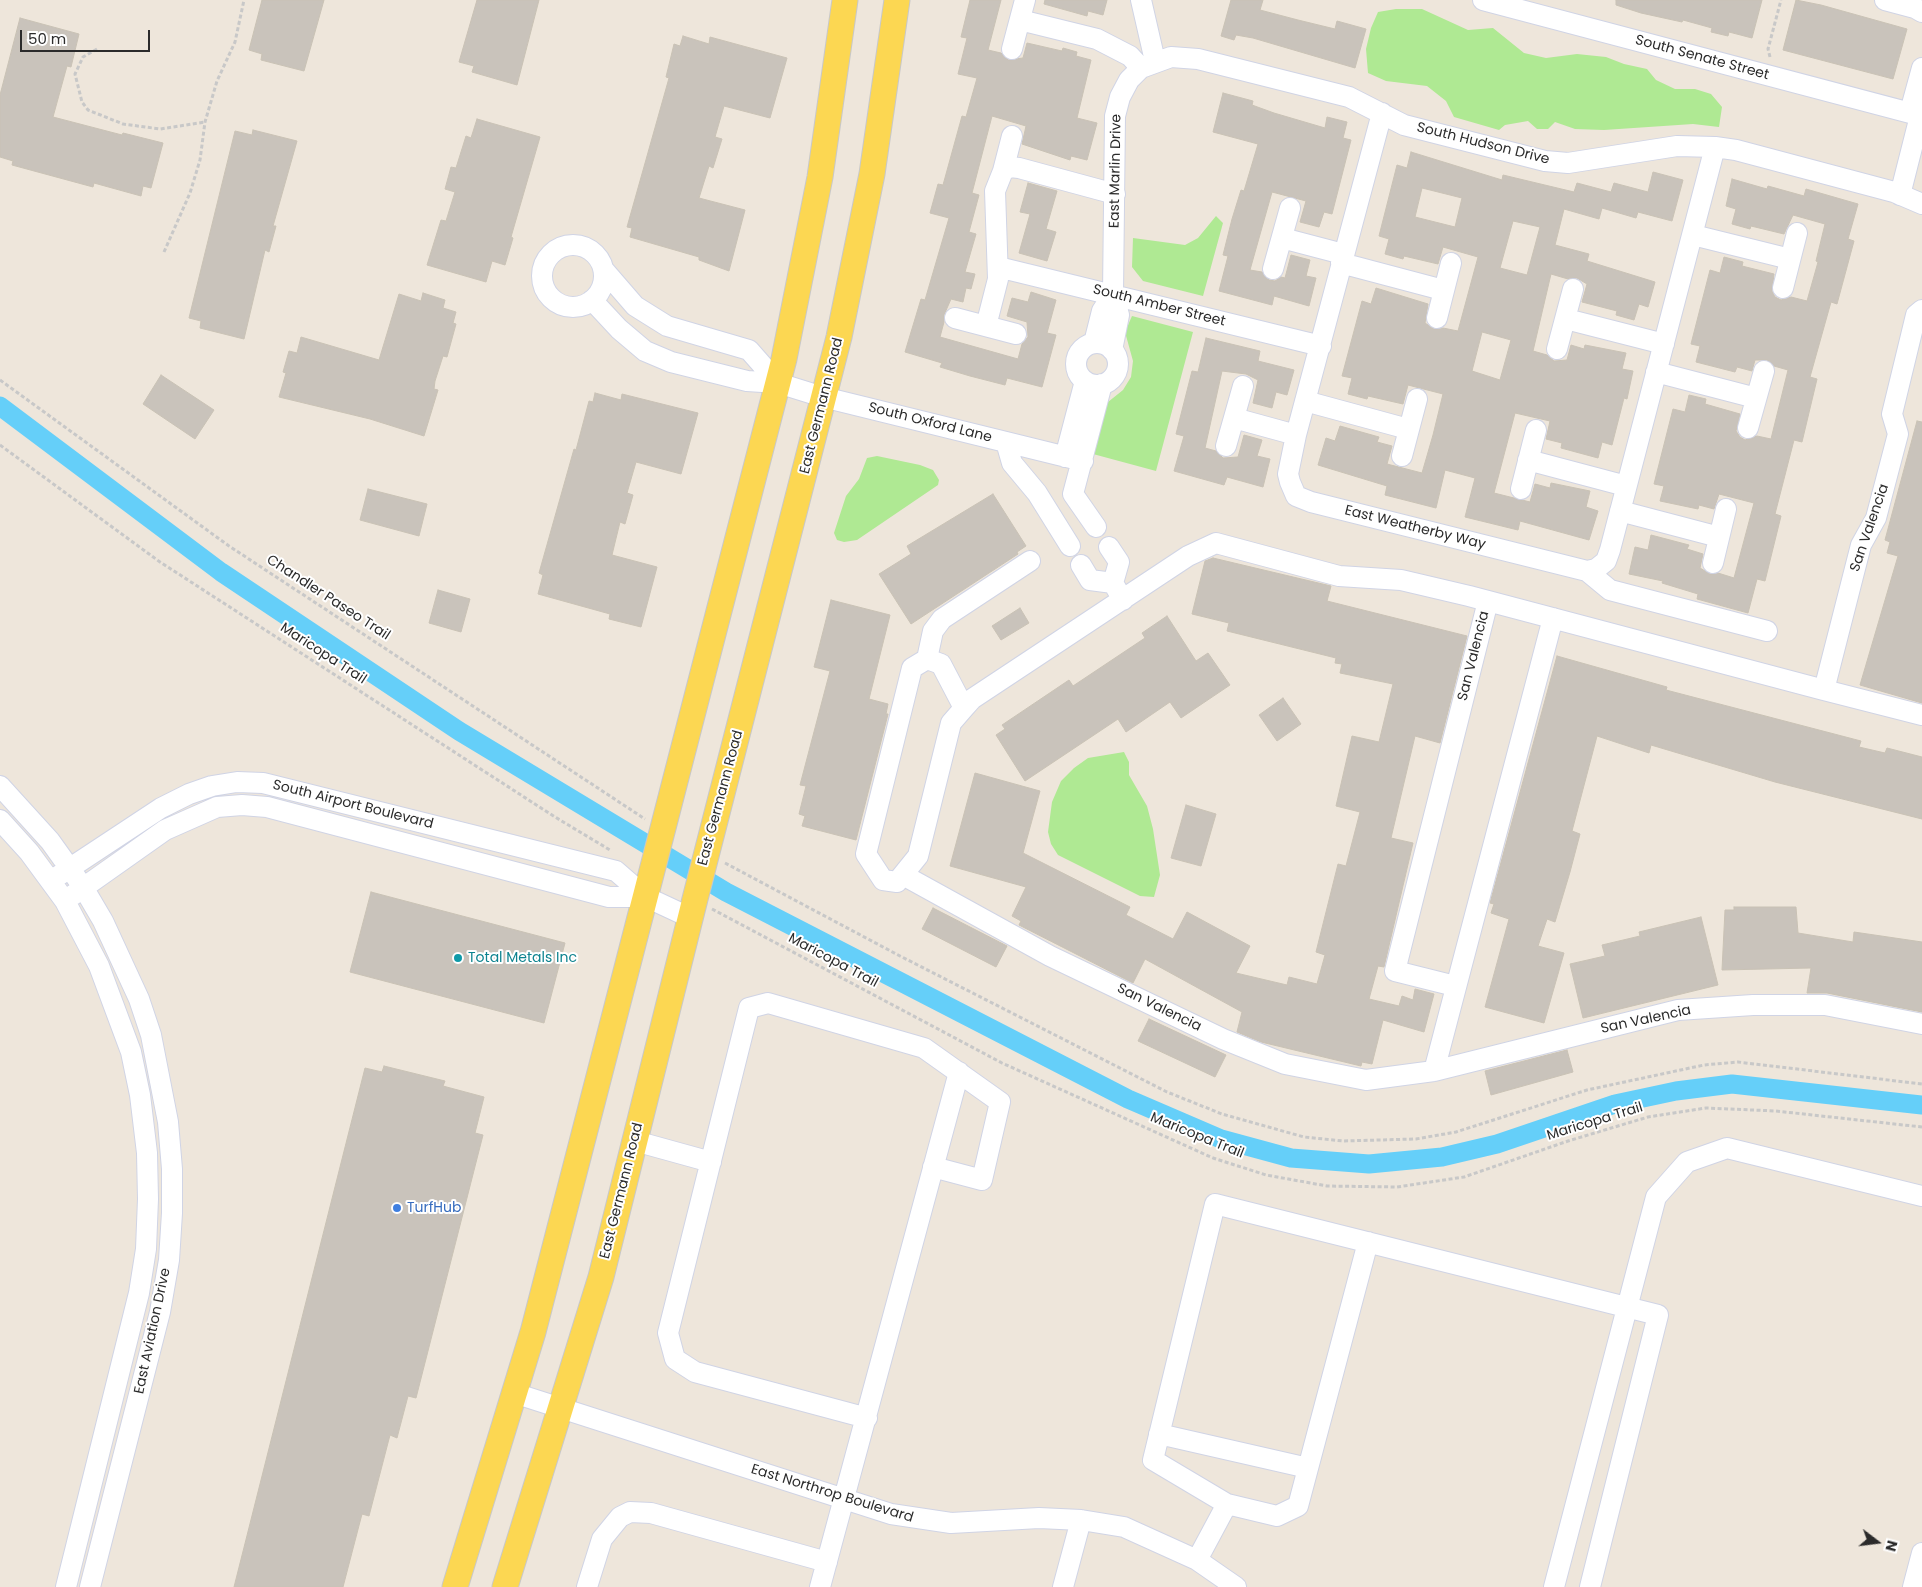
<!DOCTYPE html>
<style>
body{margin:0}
#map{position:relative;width:1922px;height:1587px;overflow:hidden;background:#eee6db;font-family:Poppins,sans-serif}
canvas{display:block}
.north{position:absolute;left:1852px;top:1517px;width:50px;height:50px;-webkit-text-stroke:4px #fff;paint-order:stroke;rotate:105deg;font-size:14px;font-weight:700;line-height:20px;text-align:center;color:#2b2b2b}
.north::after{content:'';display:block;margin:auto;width:18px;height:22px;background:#2b2b2b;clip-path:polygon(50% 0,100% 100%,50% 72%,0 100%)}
.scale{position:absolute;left:20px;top:30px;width:130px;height:22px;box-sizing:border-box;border:2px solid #2b2b2b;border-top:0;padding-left:6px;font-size:15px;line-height:18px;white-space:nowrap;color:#2b2b2b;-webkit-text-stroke:4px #fff;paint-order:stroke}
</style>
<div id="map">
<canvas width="1922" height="1587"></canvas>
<div class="north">N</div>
<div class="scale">50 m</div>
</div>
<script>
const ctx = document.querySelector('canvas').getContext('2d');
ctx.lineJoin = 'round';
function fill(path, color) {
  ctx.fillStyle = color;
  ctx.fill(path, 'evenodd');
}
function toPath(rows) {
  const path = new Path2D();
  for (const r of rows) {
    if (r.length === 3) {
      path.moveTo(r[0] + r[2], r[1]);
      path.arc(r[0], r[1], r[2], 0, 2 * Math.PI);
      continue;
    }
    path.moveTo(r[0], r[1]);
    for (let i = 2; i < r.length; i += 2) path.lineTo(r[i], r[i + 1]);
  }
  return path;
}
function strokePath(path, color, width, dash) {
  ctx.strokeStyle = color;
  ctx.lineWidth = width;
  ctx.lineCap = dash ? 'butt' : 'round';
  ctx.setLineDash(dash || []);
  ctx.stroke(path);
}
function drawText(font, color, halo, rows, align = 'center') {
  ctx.font = font + ' Poppins,sans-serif';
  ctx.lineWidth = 4;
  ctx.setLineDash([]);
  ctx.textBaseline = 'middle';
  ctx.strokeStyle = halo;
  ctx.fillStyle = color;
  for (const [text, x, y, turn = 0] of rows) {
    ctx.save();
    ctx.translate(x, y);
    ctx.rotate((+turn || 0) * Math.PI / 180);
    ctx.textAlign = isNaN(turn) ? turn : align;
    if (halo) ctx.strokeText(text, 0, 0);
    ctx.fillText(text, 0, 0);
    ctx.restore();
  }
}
const green = toPath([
 [1396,9,1422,9,1468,30,1493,28,1524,53,1546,58,1577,54,1606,57,1624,64,1647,69,1656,80,1675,89,1695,89,1711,94,1722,107,1719,127,1693,124,1604,130,1575,129,1555,122,1548,129,1537,129,1528,121,1505,125,1499,130,1454,117,1446,101,1427,86,1386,81,1368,73,1366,49,1371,28,1378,12],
 [1216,216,1223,223,1203,296,1143,281,1132,267,1133,238,1185,245,1198,238],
 [1132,316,1193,332,1156,471,1093,454,1108,402,1123,390,1131,377,1133,361,1125,332],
 [877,456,920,465,933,470,939,480,938,485,857,540,844,542,837,540,834,533,846,496,859,479,867,458],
 [1124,752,1129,762,1129,775,1147,806,1153,829,1160,875,1154,897,1140,896,1058,855,1051,844,1048,832,1052,802,1061,781,1074,768,1088,758]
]);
const canal = toPath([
 [0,406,221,572,459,731,726,892,1128,1099,1221,1139,1291,1158,1369,1164,1442,1157,1497,1144,1615,1104,1676,1091,1732,1084,1922,1105]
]);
const building = toPath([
 [262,0,324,0,304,71,261,60,262,54,249,50,262,0],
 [477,0,539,0,517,85,472,72,474,66,459,62,477,0],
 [970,0,1001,0,988,50,1001,53,1008,60,1023,58,1027,43,1062,51,1063,48,1077,52,1076,56,1091,60,1077,118,1097,123,1087,160,1071,156,1070,160,1022,144,1026,126,992,116,972,193,979,195,969,232,976,234,965,272,975,274,971,289,966,288,963,302,951,299,944,315,944,322,940,337,1018,359,1022,344,1028,337,1027,322,1007,316,1012,298,1028,302,1031,292,1056,300,1047,333,1056,335,1042,387,1007,378,1005,385,970,376,940,367,942,363,905,352,921,299,925,300,949,218,930,213,938,184,943,185,962,116,966,117,977,78,958,74,967,38,961,37,970,0],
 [1045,0,1107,0,1103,15,1088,11,1087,16,1044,4,1045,0],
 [1231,0,1263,0,1260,10,1298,20,1335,29,1337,21,1366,29,1355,68,1253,38,1236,35,1234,40,1221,36,1231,0],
 [1616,0,1762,0,1752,38,1729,32,1728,36,1711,32,1712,28,1683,20,1682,22,1641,13,1616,5,1616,0],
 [1796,0,1821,5,1907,29,1893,79,1783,50,1796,0],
 [20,18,79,34,71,67,67,66,53,117,122,135,123,133,163,143,151,188,143,186,141,196,94,183,93,187,12,165,13,161,0,157,0,95,20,18],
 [683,36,709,44,710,37,787,58,770,118,724,106,715,137,722,139,713,168,709,166,699,198,745,210,729,271,699,260,699,257,630,237,632,228,627,227,669,78,666,77,674,44,680,46,683,36],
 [1223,93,1253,101,1252,105,1274,113,1325,128,1327,117,1347,122,1343,138,1351,140,1332,214,1324,212,1319,227,1300,222,1306,201,1272,192,1250,270,1262,272,1269,280,1275,281,1281,277,1285,278,1291,255,1310,260,1306,276,1316,278,1309,306,1274,296,1272,305,1219,291,1228,256,1223,255,1232,219,1241,190,1244,191,1258,144,1213,132,1223,93],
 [477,119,540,137,511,237,513,238,505,265,492,261,486,282,427,265,441,220,446,221,455,192,445,189,451,167,456,168,466,136,471,138,477,119],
 [253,130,297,141,273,226,276,226,269,252,265,250,244,339,200,328,201,321,189,318,235,131,252,135,253,130],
 [1411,152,1502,180,1503,175,1574,192,1577,183,1611,192,1614,183,1648,192,1653,172,1683,180,1672,221,1638,212,1636,218,1602,208,1599,219,1564,209,1555,245,1589,254,1587,261,1655,282,1648,307,1639,304,1634,320,1616,315,1617,311,1582,302,1587,284,1577,278,1568,279,1551,274,1533,351,1547,355,1554,361,1567,360,1571,345,1584,349,1585,345,1626,353,1622,369,1633,371,1627,399,1624,398,1612,445,1602,442,1598,458,1561,448,1562,443,1546,439,1550,421,1515,413,1494,493,1530,502,1535,484,1550,488,1551,483,1590,491,1586,507,1598,511,1589,540,1520,521,1518,530,1465,517,1475,478,1445,470,1436,508,1385,495,1387,486,1318,465,1326,438,1335,441,1340,426,1379,437,1377,442,1392,446,1387,464,1422,473,1433,435,1443,394,1408,385,1403,404,1368,396,1367,399,1348,394,1352,378,1342,376,1362,301,1371,304,1376,288,1428,304,1425,323,1434,329,1443,328,1458,331,1478,257,1443,247,1438,264,1404,256,1403,259,1385,254,1389,239,1379,236,1397,165,1407,168,1411,152],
 [1422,188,1462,198,1455,227,1415,217,1422,188],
 [1513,221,1540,227,1527,275,1500,268,1513,221],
 [1482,332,1511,340,1500,380,1472,371,1482,332],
 [1732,179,1767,189,1768,186,1804,196,1806,189,1858,204,1848,239,1854,241,1837,304,1831,302,1810,377,1817,379,1802,442,1794,440,1775,514,1781,516,1765,581,1757,579,1748,613,1697,599,1698,594,1662,583,1663,581,1629,574,1635,547,1648,550,1651,535,1689,545,1687,549,1703,554,1700,568,1710,574,1718,573,1734,578,1754,503,1719,494,1714,509,1699,505,1698,509,1660,501,1664,486,1654,484,1673,409,1685,412,1689,395,1706,399,1705,404,1740,414,1736,431,1740,437,1745,440,1757,436,1771,439,1788,370,1774,366,1767,360,1755,360,1752,371,1737,367,1735,372,1696,362,1700,346,1691,344,1710,270,1720,273,1724,257,1743,262,1742,266,1774,274,1772,291,1775,297,1781,300,1791,297,1807,301,1818,262,1816,261,1825,224,1793,215,1784,234,1751,226,1750,229,1732,224,1736,209,1726,206,1732,179],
 [1028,183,1057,191,1046,229,1056,232,1047,261,1019,253,1030,214,1020,212,1028,183],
 [423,293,445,300,443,308,456,312,453,323,456,324,447,357,443,356,435,381,434,389,438,390,424,436,370,419,279,397,286,373,283,372,289,351,297,353,301,337,379,360,399,294,421,301,423,293],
 [1206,338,1260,351,1258,361,1294,370,1287,395,1276,392,1272,408,1253,403,1258,380,1246,374,1222,371,1205,448,1216,451,1223,458,1238,457,1244,435,1262,440,1257,456,1270,459,1263,487,1227,477,1224,485,1174,471,1184,436,1176,434,1192,371,1198,372,1206,338],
 [161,375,214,410,195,439,143,404,161,375],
 [595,393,621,400,622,394,698,413,681,474,636,462,627,493,633,495,625,524,620,522,612,555,657,567,641,627,609,619,610,614,538,594,543,575,539,573,574,449,576,450,589,401,593,402,595,393],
 [1917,421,1922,422,1922,703,1860,685,1898,556,1887,553,1890,542,1885,540,1917,421],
 [368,489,427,504,419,536,360,520,368,489],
 [993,494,1026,546,1017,552,1018,554,911,624,879,574,911,554,907,546,993,494],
 [1213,558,1331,586,1327,601,1467,636,1440,743,1415,736,1391,838,1413,843,1384,967,1378,966,1369,999,1399,1006,1402,996,1413,1000,1415,989,1434,994,1424,1032,1383,1020,1372,1064,1362,1062,1361,1066,1261,1042,1237,1032,1242,1012,1145,959,1133,983,1019,925,1021,921,1012,916,1026,887,950,866,975,773,1040,791,1023,853,1130,907,1126,915,1173,939,1187,912,1250,946,1236,973,1287,985,1289,977,1317,984,1325,955,1316,952,1338,864,1346,866,1360,812,1336,806,1352,736,1379,742,1393,684,1340,673,1342,664,1335,663,1336,658,1227,631,1229,623,1192,614,1205,561,1213,558],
 [438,590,470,599,461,632,429,623,438,590],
 [831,600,890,615,869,699,888,704,886,714,888,714,856,840,802,826,805,816,799,814,806,786,800,785,830,671,814,667,831,600],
 [1020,608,1029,623,1001,640,992,626,1020,608],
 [1167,616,1196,661,1208,653,1230,685,1181,718,1170,702,1126,732,1118,719,1025,781,996,735,1005,729,1002,725,1069,680,1073,686,1145,638,1142,633,1167,616],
 [1557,656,1667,687,1666,690,1861,741,1859,747,1885,753,1887,748,1922,757,1922,819,1775,782,1651,745,1649,753,1597,736,1572,831,1580,834,1570,872,1555,922,1547,919,1538,946,1564,953,1544,1023,1485,1007,1509,919,1491,913,1494,904,1490,903,1557,656],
 [1283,698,1301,724,1277,741,1259,715,1283,698],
 [1186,805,1216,814,1201,866,1171,858,1186,805],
 [371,892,565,943,544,1023,350,972,371,892],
 [1734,907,1796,907,1798,933,1853,942,1854,932,1922,942,1922,1012,1827,993,1807,993,1811,968,1722,970,1725,910,1734,910,1734,907],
 [933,908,1007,946,996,967,922,929,933,908],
 [1701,917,1718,985,1583,1018,1570,964,1605,956,1602,945,1640,936,1639,932,1701,917],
 [1149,1019,1226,1055,1215,1077,1138,1041,1149,1019],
 [1567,1050,1573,1072,1491,1095,1485,1071,1567,1050],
 [384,1066,445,1081,443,1086,484,1097,475,1133,483,1135,416,1398,408,1396,397,1438,390,1435,369,1516,362,1514,343,1587,234,1587,365,1068,382,1072,384,1066]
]);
const path = toPath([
 [97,49,83,57,75,74,82,102,88,110,123,124,160,129,205,122],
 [1770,57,1768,49,1781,0],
 [164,252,190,193,200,160,205,122,217,81,235,42,244,0],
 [0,380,229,546,645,819],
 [0,445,160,562,555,817,610,850],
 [725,863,900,956,1167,1092,1222,1114,1304,1137,1343,1141,1416,1139,1456,1132,1587,1090,1704,1065,1738,1062,1922,1084],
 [712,909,1002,1063,1213,1158,1266,1175,1327,1186,1397,1187,1464,1177,1568,1141,1648,1117,1706,1108,1776,1111,1922,1127]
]);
const minor = toPath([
 [1141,0,1155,61],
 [1483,0,1922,116],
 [1885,0,1915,8,1922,12],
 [1020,20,1097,39,1130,56,1141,68],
 [1012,49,1025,0],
 [1910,112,1922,68],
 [1382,113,1296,435,1288,474,1290,482,1296,496,1311,502,1587,571,1596,569,1606,561,1610,550,1715,147],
 [1003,171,1012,136],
 [1900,195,1920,116],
 [1693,235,1790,259],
 [1282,238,1343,254],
 [573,276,31],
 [1341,263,1443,290],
 [998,267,1321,346],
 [603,269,635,306,667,326,749,350,778,383],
 [1273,269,1290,208],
 [1783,288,1797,233],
 [592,300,619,329,645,351,671,362,747,381,778,383,823,397,1083,461],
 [955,318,1016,334],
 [1437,318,1451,263],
 [1566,319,1664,344],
 [986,326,998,279,995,191,1003,171,1010,167,1019,168,1115,194],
 [1094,343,1102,311,1113,294],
 [1097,364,21],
 [1557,349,1573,289],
 [1112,350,1119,315,1113,294,1115,116,1120,97,1129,80,1141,68,1171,57,1198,59,1349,97,1404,125,1545,161,1568,163,1677,146,1715,147,1736,150,1894,192,1922,204],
 [1656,372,1756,398],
 [1305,401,1408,429],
 [1234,418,1296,435],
 [1748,428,1764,371],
 [1006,442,1012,463,1037,493,1070,546],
 [1226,446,1243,386],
 [1402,456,1417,399],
 [1065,457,1085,381],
 [1528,460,1626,486],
 [1521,489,1536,430],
 [1620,511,1719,537],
 [1096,527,1073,494,1102,384],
 [1109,547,1119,562,1113,583,1123,600],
 [1713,563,1726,509],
 [1081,565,1090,580,1113,583],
 [1587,571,1610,590,1767,631],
 [927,659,933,631,942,619,1030,561],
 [1824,690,1922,715],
 [964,708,941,664,927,659,912,668,866,854,883,880,897,882,918,856,951,723,964,708,972,699,1188,556,1216,543,1339,576,1401,580,1469,596,1824,690,1861,545,1876,518,1898,434,1892,414,1916,315,1922,310],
 [0,786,50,841,83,887,103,921,139,999,151,1035,168,1122,172,1169,172,1213,169,1260,160,1312,90,1587],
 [0,820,29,852,65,901,99,966,131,1052,140,1095,147,1153,148,1199,146,1249,139,1293,66,1587],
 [903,875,1050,956,1223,1039,1285,1064,1366,1080,1434,1071,1678,1010,1753,1005,1825,1005,1922,1024],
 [58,876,161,808,189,794,212,786,237,782,263,783,616,871,646,897,691,918],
 [73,895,165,830,217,807,242,805,267,807,609,897,646,897],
 [1455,986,1395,971,1488,601],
 [1434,1071,1553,618],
 [635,1141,711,1162],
 [514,1393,891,1514,951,1523,1039,1518,1081,1520,1124,1527,1197,1560,1236,1587],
 [867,1418,695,1372,675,1359,668,1333,749,1008,768,1003,924,1048,1000,1102,982,1180,933,1167],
 [1159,1434,1308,1468],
 [1227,1504,1153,1460,1215,1204,1658,1315,1590,1587],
 [1197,1560,1227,1504,1277,1516,1298,1506,1368,1242],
 [587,1587,602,1539,620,1517,630,1512,651,1513,827,1562],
 [820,1587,959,1072],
 [1063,1587,1081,1520],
 [1554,1587,1656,1197,1687,1162,1727,1148,1922,1196],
 [1913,1587,1922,1553]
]);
const major = toPath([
 [455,1587,533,1332,784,359,820,177,845,0],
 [505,1587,601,1277,695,899,839,337,872,174,897,0]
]);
const markers = [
 [458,958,5,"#0f9aa8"],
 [397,1208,5,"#3f7fe0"]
];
const streetNames = [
 ["South Senate Street",1702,58,15],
 ["South Hudson Drive",1483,144,14],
 ["East Marlin Drive",1116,171,-89],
 ["South Amber Street",1159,306,14],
 ["East Germann Road",822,406,-76],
 ["South Oxford Lane",930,423,14],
 ["East Weatherby Way",1415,528,14],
 ["San Valencia",1870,528,-71],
 ["Chandler Paseo Trail",328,598,33],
 ["Maricopa Trail",323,654,33],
 ["San Valencia",1474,656,-76],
 ["East Germann Road",721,798,-75],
 ["South Airport Boulevard",353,805,14],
 ["Maricopa Trail",833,961,28],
 ["San Valencia",1159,1008,26],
 ["San Valencia",1646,1020,-12],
 ["Maricopa Trail",1595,1122,-17],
 ["Maricopa Trail",1197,1136,22],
 ["East Germann Road",622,1191,-76],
 ["East Aviation Drive",153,1331,-78],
 ["East Northrop Boulevard",832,1494,17]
];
const cultureNames = [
 ["Total Metals Inc",468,958]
];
const shopNames = [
 ["TurfHub",407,1208]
];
fill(green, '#afe993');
strokePath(canal, '#65cff9', 19);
fill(building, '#c9c3bb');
strokePath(building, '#c9c2b5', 1);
strokePath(minor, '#d0d4e5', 22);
strokePath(major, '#c8c8c8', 27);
strokePath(path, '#c8c8c8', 3, [4, 2.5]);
strokePath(minor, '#fff', 20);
strokePath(major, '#fcd752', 25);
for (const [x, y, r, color] of markers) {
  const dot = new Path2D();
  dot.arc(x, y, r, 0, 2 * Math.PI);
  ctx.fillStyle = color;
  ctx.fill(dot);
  strokePath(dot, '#fff', 2);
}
drawText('14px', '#2b2b2b', '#fff', streetNames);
drawText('14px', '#0d838f', '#fff', cultureNames, 'left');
drawText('14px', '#366cbe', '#fff', shopNames, 'left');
</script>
